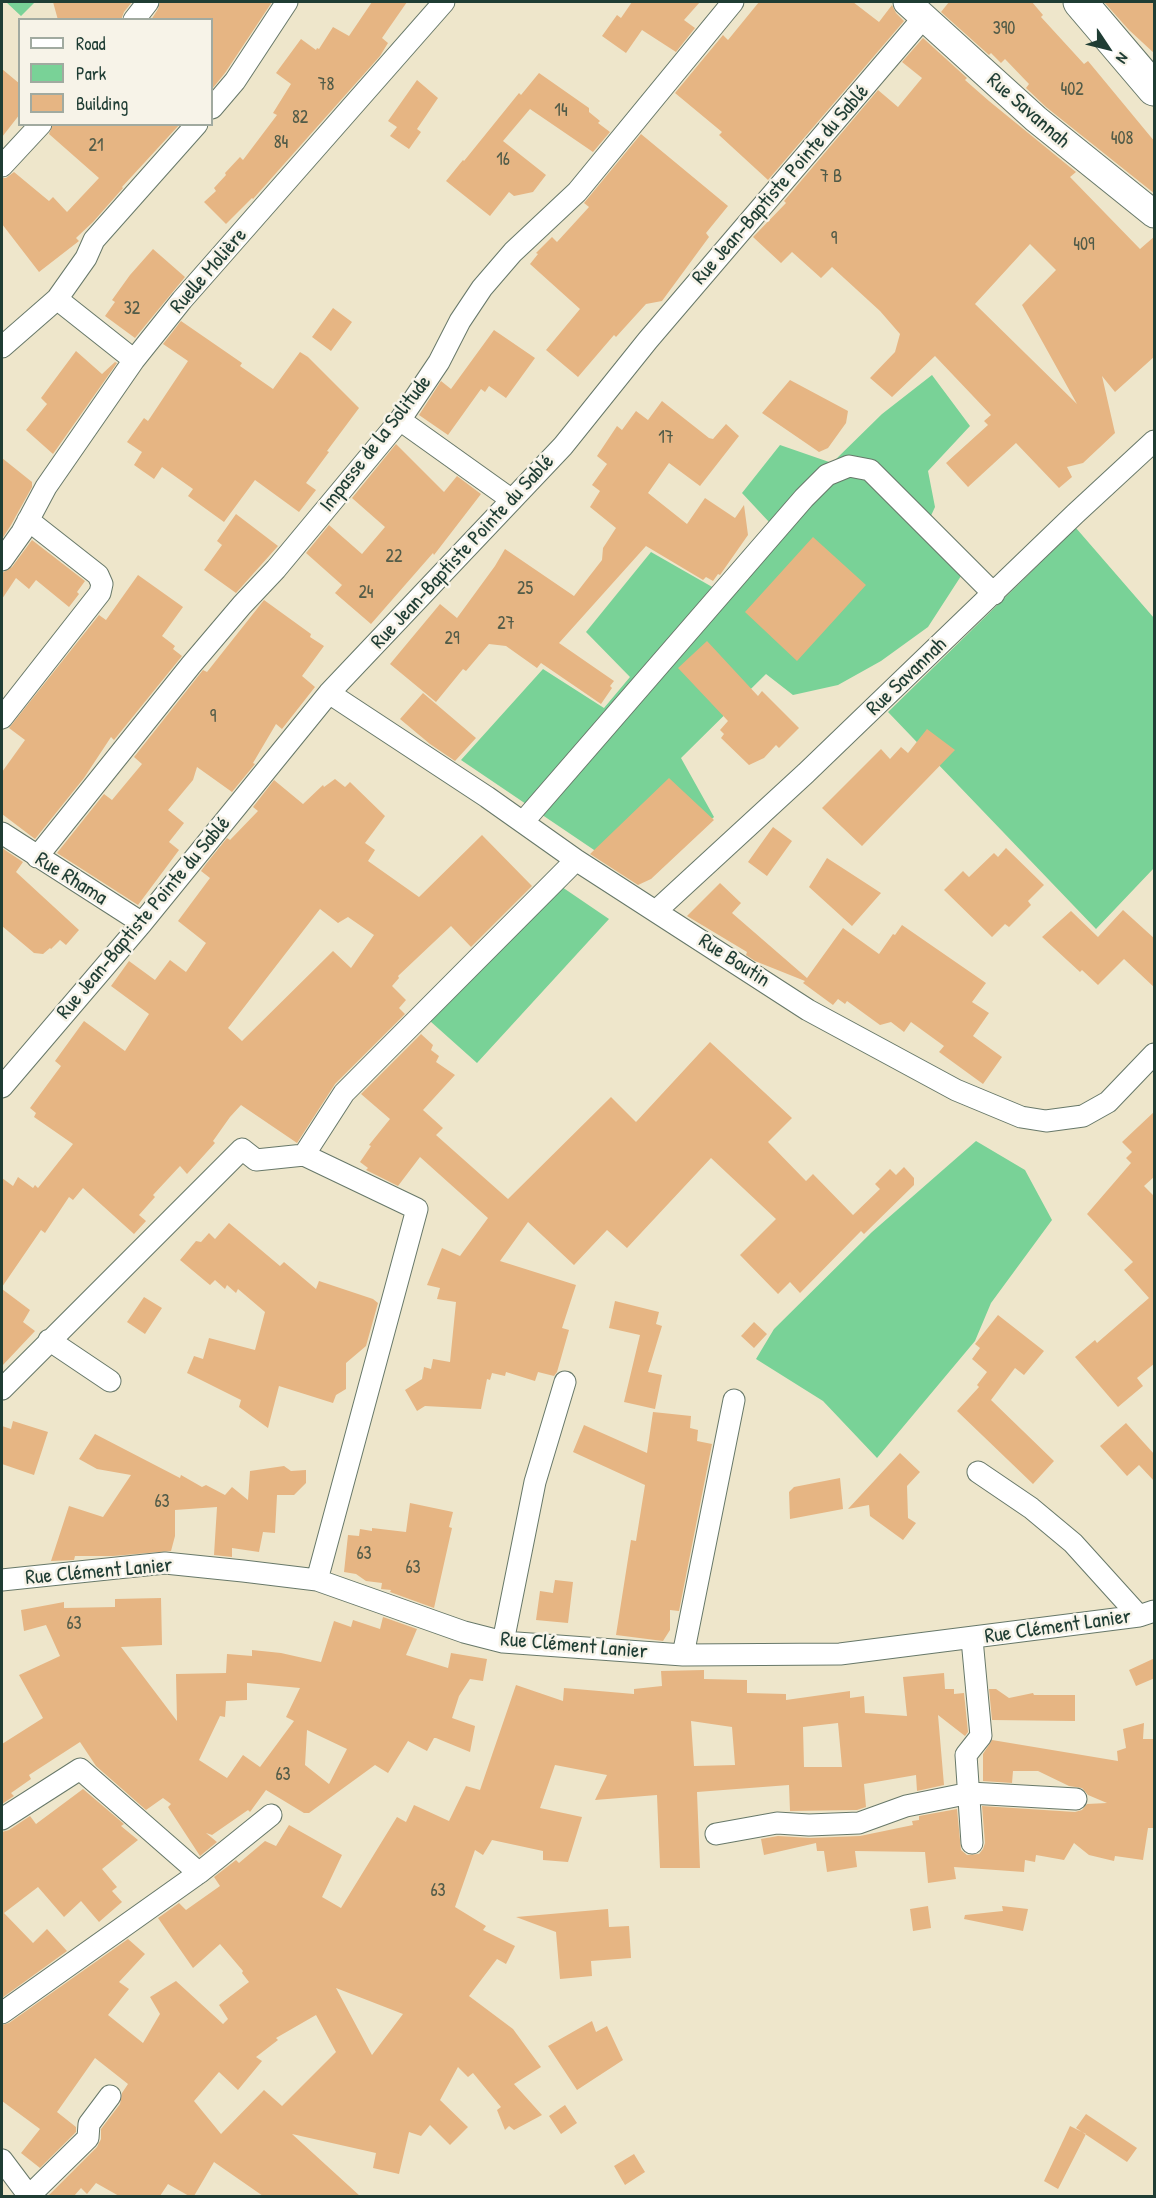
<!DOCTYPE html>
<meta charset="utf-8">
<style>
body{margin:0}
#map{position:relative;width:1156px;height:2198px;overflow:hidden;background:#eee6cb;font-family:"Patrick Hand",sans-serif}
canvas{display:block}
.frame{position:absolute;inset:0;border:3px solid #1f3d34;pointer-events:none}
.legend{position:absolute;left:18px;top:18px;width:195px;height:108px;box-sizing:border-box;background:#f7f3e8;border:2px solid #a1aaa0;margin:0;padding:8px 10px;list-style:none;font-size:18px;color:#1f3d34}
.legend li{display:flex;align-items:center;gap:12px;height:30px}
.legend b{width:30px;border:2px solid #a1aaa0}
.north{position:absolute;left:1078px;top:18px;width:60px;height:60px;-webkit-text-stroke:4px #f7f3e8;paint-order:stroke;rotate:125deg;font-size:16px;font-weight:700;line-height:24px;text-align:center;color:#1f3d34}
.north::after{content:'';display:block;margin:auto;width:21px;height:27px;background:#1f3d34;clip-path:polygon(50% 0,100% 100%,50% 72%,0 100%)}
</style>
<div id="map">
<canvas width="1156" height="2198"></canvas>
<div class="frame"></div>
<ul class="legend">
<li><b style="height:8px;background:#fff"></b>Road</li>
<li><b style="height:16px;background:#79d297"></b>Park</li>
<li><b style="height:16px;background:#e6b583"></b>Building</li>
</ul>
<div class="north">N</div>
</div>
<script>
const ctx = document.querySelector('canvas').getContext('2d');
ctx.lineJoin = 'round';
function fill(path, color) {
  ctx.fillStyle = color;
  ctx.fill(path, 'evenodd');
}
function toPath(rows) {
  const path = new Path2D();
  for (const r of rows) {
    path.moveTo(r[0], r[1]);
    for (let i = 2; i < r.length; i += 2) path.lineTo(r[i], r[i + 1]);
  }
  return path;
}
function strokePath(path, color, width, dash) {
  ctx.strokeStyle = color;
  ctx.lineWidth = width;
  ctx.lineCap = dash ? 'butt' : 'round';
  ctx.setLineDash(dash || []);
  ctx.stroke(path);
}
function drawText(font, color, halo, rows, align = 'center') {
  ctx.font = font + ' "Patrick Hand",sans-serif';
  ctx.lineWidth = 5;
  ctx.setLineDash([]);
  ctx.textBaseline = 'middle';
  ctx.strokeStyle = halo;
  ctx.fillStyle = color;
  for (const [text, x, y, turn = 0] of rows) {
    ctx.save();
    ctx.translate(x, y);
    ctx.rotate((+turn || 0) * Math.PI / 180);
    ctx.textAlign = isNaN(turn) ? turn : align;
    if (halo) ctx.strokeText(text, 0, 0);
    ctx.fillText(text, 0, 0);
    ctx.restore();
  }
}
const green = toPath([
 [6,2,35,2,21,16],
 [932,375,970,426,928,471,935,507,923,533,961,576,928,627,881,661,838,685,793,695,766,674,681,758,714,817,649,875,634,877,461,760,543,669,604,708,630,677,586,632,651,552,714,588,783,537,742,493,780,445,832,463,882,414],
 [1076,528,1154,618,1154,868,1096,929,888,712],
 [562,887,609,919,477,1063,430,1021],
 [976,1141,1025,1170,1052,1220,991,1303,975,1341,877,1458,823,1401,756,1359,774,1329,872,1232]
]);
const building = toPath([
 [53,2,132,2,124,12,121,20,58,20],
 [160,2,272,2,225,73,212,89,212,20,151,20,158,9],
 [372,2,407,2,382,38,388,43,380,56,253,199,252,198,226,224,204,202,216,191,214,188,226,175,225,173,240,157,243,160,277,115,273,113,291,84,276,73,301,39,316,50,317,48,319,49,333,27,349,36],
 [632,2,700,2,684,20,695,28,676,52,642,30,626,53,602,36,617,15,621,18],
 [759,2,853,2,879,22,892,5,896,13,904,21,768,180,719,135,722,132,675,93,723,35,728,40],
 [949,2,1032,2,1043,15,1041,17,1084,64,1088,61,1155,142,1155,194,1046,107,1026,88,1029,84,1005,59,1001,63,991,53,989,55,941,12],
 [1104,2,1155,2,1155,54,1129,30],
 [923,38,967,78,965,80,989,101,1076,172,1070,177,1140,249,1155,236,1155,356,1115,392,1102,376,1115,433,1083,463,1067,467,1072,477,1059,488,1016,443,968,487,946,463,988,425,984,421,991,415,935,356,892,397,870,378,895,352,900,334,880,311,832,267,821,278,792,252,781,263,753,237,786,203,784,201,878,90,898,107,922,78,902,62],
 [1030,244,1056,270,1022,305,1077,404,975,304],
 [2,69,20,84,20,114,2,137],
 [539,73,589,108,589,112,600,121,598,123,610,132,593,152,530,109,503,141,546,175,533,192,514,196,509,192,490,216,446,181,463,160,464,161,519,93,521,95],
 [417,80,438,98,417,129,421,132,409,149,390,136,397,127,388,121],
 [53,124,180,124,122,187,123,188,93,222,76,238,79,241,39,272,2,224,2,178,6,178,14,172,49,201,53,197,67,212,99,178,49,134],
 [641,134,728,206,706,233,709,237,662,301,646,304,616,337,614,335,578,377,546,350,580,309,530,264,538,254,536,253,552,237,557,242,589,207,584,203],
 [153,249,185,277,135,338,105,316,115,302,112,300,130,275],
 [333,308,352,322,331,351,312,337],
 [181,321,242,363,240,366,273,389,300,352,308,357,359,408,327,451,329,452,306,483,316,490,299,512,255,480,224,522,188,496,193,489,162,467,154,479,134,465,142,452,127,442,144,418,148,421,188,361,163,344],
 [494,330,535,358,506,398,489,386,485,392,481,389,448,435,419,415,441,381,451,389],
 [76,351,102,374,115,362,117,363,53,454,26,430,47,404,41,398],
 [790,380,848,411,846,423,828,448,819,452,762,413],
 [662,401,709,438,713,439,726,424,739,436,700,486,669,463,648,493,687,524,705,498,735,518,744,505,748,535,720,575,718,574,713,581,706,577,703,580,646,546,559,643,614,681,610,686,612,688,601,704,541,663,537,668,506,646,489,644,466,671,463,669,436,702,390,664,440,604,457,618,495,566,505,549,574,596,602,560,603,548,616,528,590,507,600,491,592,485,607,464,597,456,617,426,622,430,636,411,648,420],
 [396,444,444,492,457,476,481,494,434,555,433,553,371,624,335,593,342,585,306,553,329,525,362,554,385,527,352,498],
 [2,458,32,482,32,487,11,525,2,539],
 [236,514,278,546,236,593,204,570,222,545,217,541],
 [813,537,866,585,797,661,745,612],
 [32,540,85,581,77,592,79,594,69,607,36,580,29,589,16,578,2,599,2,573,12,567],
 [138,575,183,607,162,636,175,646,173,649,182,656,114,740,111,737,84,778,35,839,2,814,2,772,25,740,9,728,99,615,106,620],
 [264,600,311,634,310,637,324,646,302,676,315,687,282,729,276,724,253,763,255,764,232,792,197,767,193,780,168,810,184,823,169,842,179,850,138,905,57,853,104,794,112,800,142,764,134,757,203,670,207,672],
 [707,641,758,696,762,691,799,728,779,748,776,745,764,758,749,765,721,738,724,734,720,730,728,721,678,668],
 [423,693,476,738,455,761,430,744,400,719],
 [927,729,955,750,862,846,822,808,881,749,890,759,901,747,908,753],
 [669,778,714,820,651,879,638,885,590,854],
 [335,779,345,787,350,782,385,816,365,843,375,850,368,861,419,897,482,835,532,886,471,947,451,926,398,976,399,978,392,986,406,1000,399,1008,405,1014,335,1084,297,1143,241,1105,230,1117,213,1141,215,1143,187,1174,180,1166,153,1195,155,1197,139,1215,146,1221,134,1234,83,1188,73,1200,69,1197,45,1233,41,1230,2,1287,2,1178,13,1186,18,1177,33,1188,35,1185,38,1188,73,1144,34,1117,36,1113,30,1108,61,1066,55,1061,84,1021,125,1051,149,1014,111,986,129,961,155,980,170,960,186,972,206,943,178,921,210,878,201,871,206,864,227,838,230,840,258,811,253,807,274,780,303,804,323,785,324,787],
 [320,909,338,923,348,917,374,935,351,968,333,951,242,1041,228,1028],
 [773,827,792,841,767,876,748,862],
 [2,848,23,862,16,872,79,930,66,945,60,940,51,949,50,948,43,954,34,953,2,926],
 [1006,848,1044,885,1028,901,1031,905,1009,927,1005,924,992,937,944,890,963,871,969,877,994,853,998,857],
 [827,858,881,893,852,926,809,887],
 [720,883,741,903,732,913,807,978,843,928,879,954,893,934,895,935,902,925,986,983,972,1002,989,1013,973,1036,1002,1057,983,1084,939,1052,944,1046,911,1022,904,1032,891,1022,880,1025,847,1001,845,1004,838,999,833,1005,803,983,805,981,755,961,746,955,747,952,687,916],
 [1123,910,1155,939,1155,988,1124,959,1098,985,1082,970,1080,972,1042,937,1071,911,1098,937],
 [421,1034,433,1045,431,1050,439,1056,436,1062,455,1075,423,1110,443,1128,436,1135,508,1199,611,1097,636,1122,710,1042,792,1118,768,1142,806,1181,813,1174,853,1215,880,1189,875,1184,890,1169,896,1175,904,1167,914,1178,914,1185,864,1234,861,1231,800,1293,790,1282,778,1294,740,1255,776,1219,711,1158,627,1248,607,1230,574,1265,528,1222,500,1261,576,1285,562,1328,569,1330,557,1372,554,1376,538,1372,535,1381,506,1372,505,1376,492,1373,490,1380,487,1379,481,1409,425,1406,417,1411,405,1390,422,1379,424,1367,431,1369,433,1359,450,1362,456,1302,437,1299,440,1288,427,1285,442,1248,460,1256,488,1218,420,1157,398,1186,366,1170,368,1168,360,1162,371,1146,369,1145,390,1119,361,1094],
 [1155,1111,1155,1176,1144,1186,1155,1197,1155,1363,1137,1378,1143,1386,1118,1407,1075,1357,1095,1340,1097,1343,1149,1298,1124,1270,1133,1262,1087,1214,1131,1163,1126,1158,1132,1152,1122,1142],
 [229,1223,280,1266,284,1262,316,1289,319,1281,373,1299,378,1303,366,1346,346,1363,346,1389,336,1395,333,1403,279,1386,268,1428,239,1407,241,1400,187,1373,194,1356,203,1359,209,1338,255,1350,265,1312,238,1289,236,1293,227,1285,225,1289,215,1280,210,1285,180,1260,196,1241,201,1242,209,1233,215,1239],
 [2,1289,30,1310,23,1322,35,1331,2,1366],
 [144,1297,162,1308,145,1334,127,1322],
 [615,1301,659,1312,656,1324,662,1326,648,1372,662,1375,655,1409,624,1402,640,1335,609,1328],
 [998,1315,1044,1351,1024,1375,1015,1368,991,1400,1054,1461,1033,1484,957,1411,979,1387,977,1385,987,1372,972,1359,980,1348,975,1344],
 [754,1322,767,1334,754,1348,741,1336],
 [653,1412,691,1416,690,1428,698,1430,697,1441,712,1444,679,1611,670,1610,670,1630,663,1641,616,1635,631,1540,636,1541,645,1485,573,1452,584,1425,647,1453],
 [13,1421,48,1432,34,1475,2,1464,2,1426,11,1429],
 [1126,1423,1155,1455,1155,1482,1139,1465,1127,1476,1100,1446],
 [95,1434,180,1478,181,1475,202,1487,206,1485,225,1495,232,1487,248,1500,250,1471,284,1466,291,1471,306,1470,306,1483,294,1495,277,1495,275,1533,263,1532,259,1552,232,1548,232,1557,214,1555,217,1507,175,1510,175,1536,171,1551,113,1556,75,1556,74,1560,51,1561,69,1506,103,1517,131,1475,97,1469,79,1459],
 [900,1453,920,1472,907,1486,908,1518,916,1523,903,1540,870,1516,869,1505,848,1509],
 [840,1478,843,1509,790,1519,789,1492,794,1487],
 [410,1503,453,1512,449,1527,452,1528,434,1608,390,1592,391,1590,381,1589,382,1583,366,1581,356,1574,344,1572,348,1535,359,1536,360,1529,372,1531,372,1528,406,1532],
 [555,1580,573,1582,568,1623,536,1620,540,1591,553,1593],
 [161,1598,162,1645,121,1647,177,1721,176,1674,226,1673,227,1654,252,1656,252,1650,281,1653,321,1662,334,1621,351,1627,353,1620,380,1629,383,1617,417,1629,406,1655,448,1668,451,1653,487,1659,483,1681,470,1679,459,1696,452,1718,475,1726,470,1752,436,1738,434,1738,427,1751,408,1741,388,1773,375,1765,309,1813,304,1813,266,1790,250,1812,248,1810,212,1835,206,1833,217,1842,200,1856,168,1807,171,1804,163,1798,146,1810,96,1766,80,1742,29,1775,31,1779,11,1793,14,1796,2,1804,2,1744,43,1718,19,1675,60,1656,46,1625,24,1631,21,1610,64,1602,64,1608,115,1607,115,1599],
 [247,1683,300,1688,286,1717,294,1721,260,1767,243,1755,227,1778,199,1760,220,1716,225,1717,226,1701,247,1700],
 [307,1730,347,1749,329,1784,305,1765],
 [1155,1658,1155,1678,1136,1686,1129,1670],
 [704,1670,704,1679,747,1680,747,1693,786,1694,786,1700,850,1691,850,1698,864,1696,865,1713,907,1716,903,1677,944,1673,945,1689,954,1689,954,1694,964,1693,968,1732,965,1736,938,1715,944,1785,917,1791,916,1775,864,1784,866,1807,857,1810,790,1811,789,1785,697,1792,700,1868,660,1868,657,1795,595,1800,607,1775,555,1765,540,1808,582,1817,568,1862,543,1860,543,1851,492,1840,483,1855,475,1850,455,1907,486,1926,483,1930,515,1946,506,1964,497,1959,469,1996,513,2029,541,2067,514,2084,542,2115,514,2130,509,2126,505,2130,497,2110,501,2107,473,2073,468,2077,458,2067,440,2100,468,2127,450,2145,430,2125,421,2136,409,2132,399,2174,373,2168,376,2153,292,2134,360,2196,263,2196,214,2162,194,2196,189,2196,168,2184,160,2196,119,2196,96,2183,87,2194,81,2188,74,2196,48,2196,97,2147,101,2139,101,2129,120,2104,122,2093,128,2084,95,2058,57,2112,76,2127,76,2132,40,2168,21,2153,40,2129,2,2101,2,2025,9,2023,128,1939,145,1954,119,1982,129,1989,108,2015,143,2043,160,2014,150,1997,176,1981,223,2024,228,2019,219,2005,249,1982,242,1973,243,1971,220,1944,193,1968,158,1918,179,1903,186,1910,220,1886,214,1877,236,1860,239,1863,265,1841,276,1846,289,1825,342,1855,322,1897,341,1908,397,1817,406,1822,414,1805,449,1821,466,1786,480,1790,516,1685,563,1701,564,1688,634,1694,634,1689,662,1686,661,1671],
 [691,1721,732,1727,735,1765,694,1766],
 [838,1723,842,1767,804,1767,803,1727],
 [336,1988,403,2014,372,2055],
 [316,2015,336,2052,282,2106,264,2090,221,2134,194,2101,219,2072,238,2090,262,2061,256,2057,278,2040,276,2038],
 [989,1689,996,1689,1009,1698,1033,1693,1034,1695,1075,1695,1075,1721,992,1720],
 [1144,1723,1143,1739,1155,1739,1155,1828,1148,1828,1143,1860,1115,1856,1114,1861,1089,1855,1074,1843,1064,1860,1036,1855,1035,1862,1025,1860,1024,1872,954,1867,956,1879,928,1883,925,1852,855,1851,857,1867,827,1872,824,1851,817,1851,816,1843,764,1855,761,1839,778,1836,810,1838,860,1836,913,1825,912,1821,919,1820,919,1816,957,1809,961,1850,967,1855,979,1854,983,1849,985,1843,982,1806,1075,1812,1082,1810,1087,1804,1107,1803,1088,1795,1082,1788,1069,1786,1038,1771,1013,1771,1012,1783,983,1781,983,1754,992,1740,1118,1761,1117,1751,1126,1748,1123,1729],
 [83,1789,124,1824,121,1826,138,1840,102,1869,117,1887,112,1891,122,1902,99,1922,81,1901,64,1917,38,1887,4,1913,33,1943,47,1929,67,1951,2,1998,2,1832,9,1830,30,1816,36,1824],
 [928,1906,931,1928,913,1931,910,1909],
 [1002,1906,1028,1909,1023,1931,964,1919,965,1915,1003,1911],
 [608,1909,609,1927,629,1926,631,1958,591,1961,592,1976,560,1979,556,1932,516,1917],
 [592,2021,596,2032,607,2026,623,2060,577,2090,548,2046],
 [565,2105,577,2123,561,2134,549,2116],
 [1086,2114,1137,2148,1127,2162,1076,2128],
 [1070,2126,1086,2134,1058,2189,1044,2181],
 [634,2154,645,2172,625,2185,614,2166]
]);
const minor = toPath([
 [134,20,148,2],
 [212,108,235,81,287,2],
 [2,166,41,124],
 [57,299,86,258,94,240,197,124],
 [2,347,57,299,134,360],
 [400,420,512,500],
 [2,560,22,532,46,487,134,360,182,300,444,2],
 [329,693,487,797,576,860,808,1010,956,1090,1021,1117,1046,1121,1083,1116,1108,1102,1154,1054],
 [2,718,100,593,102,584,98,575,28,520],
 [523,822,804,498,827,475,849,466,870,470,994,594],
 [2,833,142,923],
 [37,857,191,665,242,605,276,569,400,420,439,362,460,321,482,288,513,252,577,192,733,2],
 [656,911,806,773,1075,514,1154,441],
 [2,1087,142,923,329,693,563,446,648,340,924,17],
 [304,1155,417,1209,317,1580],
 [49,1340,110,1381],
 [2,1389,242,1149,256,1160,304,1155,344,1093,576,860],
 [978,1472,1031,1508,1073,1543,1139,1616],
 [2,1580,165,1563,243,1571,317,1580,464,1632,503,1642,683,1655,840,1654,1139,1616,1154,1611],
 [972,1639,981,1736,966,1755,972,1843],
 [503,1642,535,1482,565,1382],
 [683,1655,734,1400],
 [2,1819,80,1769,199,1873],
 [716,1834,777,1823,809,1825,859,1823,906,1806,970,1793,1076,1799],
 [2,2013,199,1873,271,1815],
 [2,2160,29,2196],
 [29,2196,88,2138,89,2124,110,2096]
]);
const tertiary = toPath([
 [907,2,1036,119,1154,214]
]);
const primary = toPath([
 [1080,2,1154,89]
]);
const numberNames = [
 ["390",1004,29],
 ["78",326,85],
 ["402",1072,90],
 ["14",561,111],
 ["82",300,118],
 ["408",1122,139],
 ["84",281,143],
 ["21",96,146],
 ["16",503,160],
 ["7 B",831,177],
 ["9",834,239],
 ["409",1084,245],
 ["32",132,309],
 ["17",666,438],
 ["22",394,557],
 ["25",525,589],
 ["24",366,593],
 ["27",506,624],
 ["29",452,639],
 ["9",213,717],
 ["63",162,1502],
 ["63",364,1554],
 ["63",413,1568],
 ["63",74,1624],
 ["63",283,1775],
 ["63",438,1891]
];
const streetNames = [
 ["Rue Savannah",1028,111,41],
 ["Rue Jean-Baptiste Pointe du Sablé",781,185,-49],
 ["Ruelle Molière",209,271,-49],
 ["Impasse de la Solitude",376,444,-52],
 ["Rue Jean-Baptiste Pointe du Sablé",463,552,-47],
 ["Rue Savannah",907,677,-44],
 ["Rue Rhama",71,879,32],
 ["Rue Jean-Baptiste Pointe du Sablé",144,918,-50],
 ["Rue Boutin",734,961,33],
 ["Rue Clément Lanier",99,1572,-5],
 ["Rue Clément Lanier",1058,1627,-8],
 ["Rue Clément Lanier",574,1646,5]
];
fill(green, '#79d297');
fill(building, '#e6b583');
strokePath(minor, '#677869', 23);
strokePath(tertiary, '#677869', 29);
strokePath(primary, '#677869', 35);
strokePath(minor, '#fff', 21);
strokePath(tertiary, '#fff', 27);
strokePath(primary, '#fff', 33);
drawText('18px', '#515b48', null, numberNames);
drawText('21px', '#1f3d34', '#f7f3e8', streetNames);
</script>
